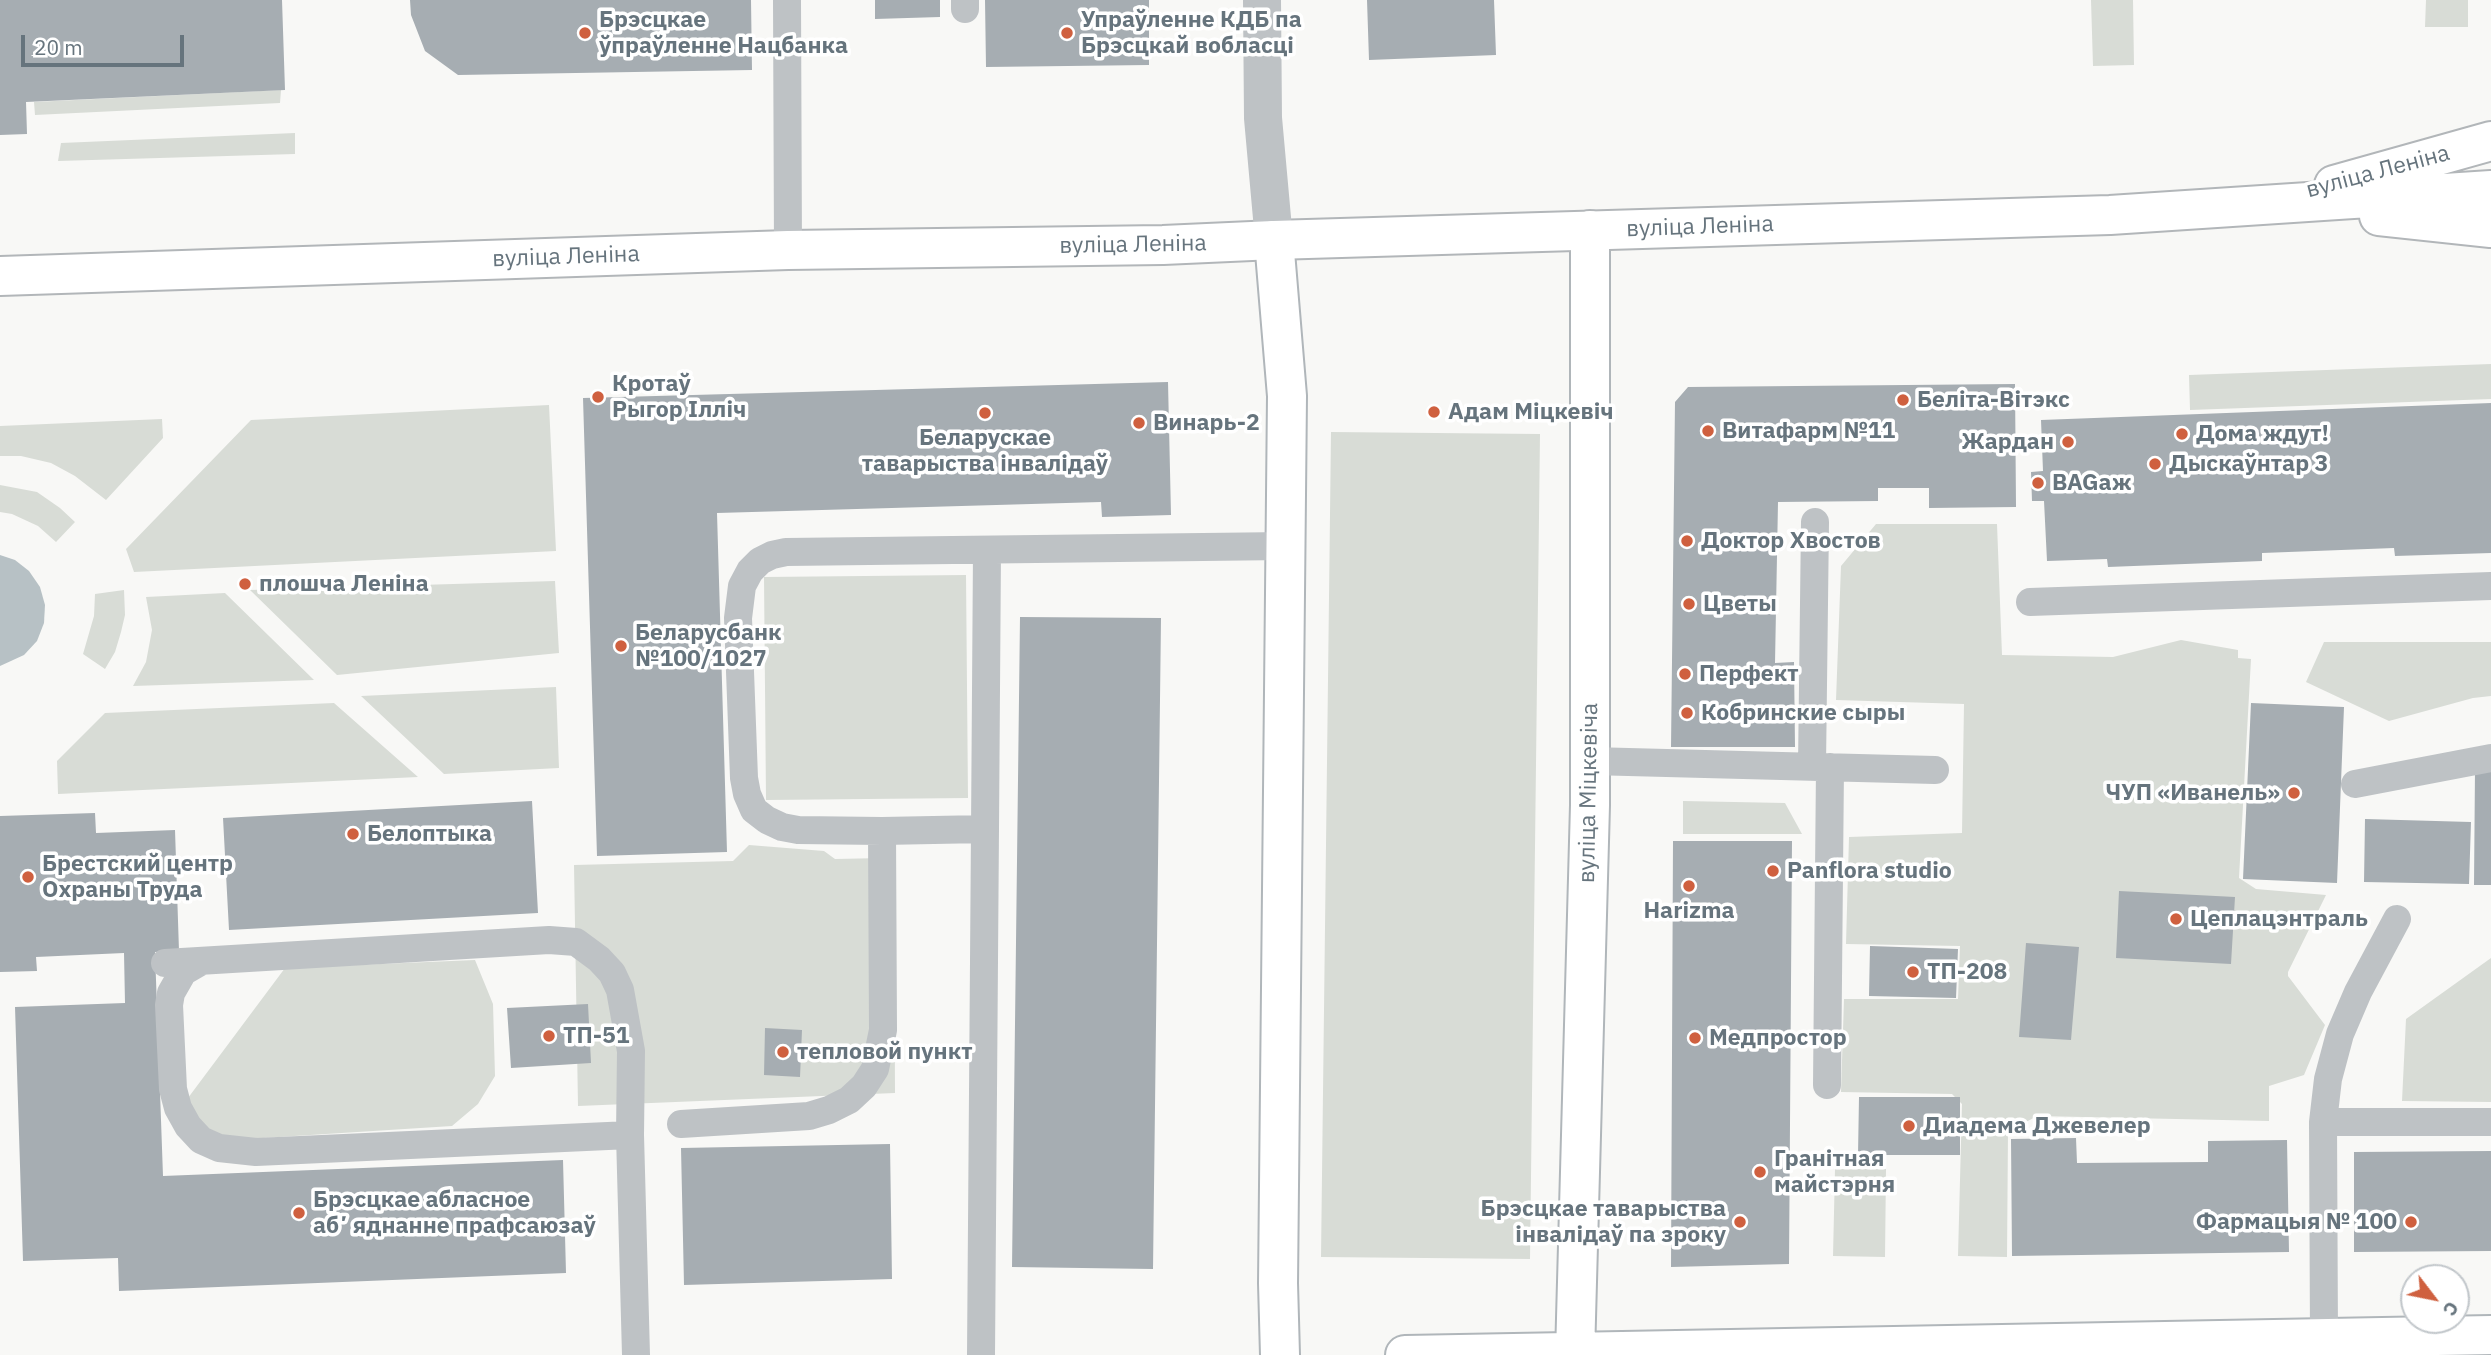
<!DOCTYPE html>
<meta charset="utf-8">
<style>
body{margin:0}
#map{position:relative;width:2491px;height:1355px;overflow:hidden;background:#f8f8f6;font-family:"IBM Plex Sans",sans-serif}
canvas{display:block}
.north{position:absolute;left:2400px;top:1264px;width:70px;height:70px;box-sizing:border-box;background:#fff;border:2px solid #c2c7cb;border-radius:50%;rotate:122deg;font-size:19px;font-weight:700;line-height:28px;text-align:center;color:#66747d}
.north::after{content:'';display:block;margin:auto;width:24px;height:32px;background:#cf603f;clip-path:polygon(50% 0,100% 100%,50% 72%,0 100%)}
.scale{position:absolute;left:21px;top:35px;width:163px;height:32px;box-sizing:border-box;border:4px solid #66747d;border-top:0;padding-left:9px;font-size:21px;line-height:24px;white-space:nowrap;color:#66747d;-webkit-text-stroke:5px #fff;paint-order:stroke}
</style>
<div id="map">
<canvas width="2491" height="1355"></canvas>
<div class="north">С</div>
<div class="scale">20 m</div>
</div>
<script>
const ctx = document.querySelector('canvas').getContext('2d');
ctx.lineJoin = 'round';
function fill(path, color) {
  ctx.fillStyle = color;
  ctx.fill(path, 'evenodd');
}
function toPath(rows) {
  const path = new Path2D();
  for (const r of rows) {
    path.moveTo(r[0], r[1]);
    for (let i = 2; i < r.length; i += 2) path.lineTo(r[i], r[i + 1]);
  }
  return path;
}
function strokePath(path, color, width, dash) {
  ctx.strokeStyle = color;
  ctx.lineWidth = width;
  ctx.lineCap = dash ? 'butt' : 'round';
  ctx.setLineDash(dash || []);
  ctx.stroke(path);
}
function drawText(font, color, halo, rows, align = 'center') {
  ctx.font = font + ' "IBM Plex Sans",sans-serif';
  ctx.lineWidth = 7;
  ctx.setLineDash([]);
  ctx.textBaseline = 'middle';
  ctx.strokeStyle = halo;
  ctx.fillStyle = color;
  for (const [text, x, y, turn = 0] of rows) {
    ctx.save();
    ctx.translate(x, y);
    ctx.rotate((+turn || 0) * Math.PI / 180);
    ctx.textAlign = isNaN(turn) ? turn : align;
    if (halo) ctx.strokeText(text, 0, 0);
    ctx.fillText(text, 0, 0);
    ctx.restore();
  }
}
const green = toPath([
 [2091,0,2133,0,2134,65,2093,66],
 [2426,0,2468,0,2468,27,2425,27],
 [281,90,280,103,35,115,34,102],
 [295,133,295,154,58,161,61,143],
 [2491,364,2491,399,2190,410,2189,375],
 [549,405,556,551,134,572,126,549,251,420],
 [162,419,163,438,106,500,75,476,51,463,21,456,0,456,0,426],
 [1331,432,1540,434,1530,1259,1321,1257],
 [0,485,37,492,60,508,75,522,56,542,38,526,12,514,0,512],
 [1876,524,1997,524,2002,655,2113,657,2181,640,2238,650,2238,658,2251,659,2239,878,2256,889,2326,895,2288,972,2288,976,2325,1025,2304,1075,2269,1086,2269,1121,2037,1116,2008,1132,2007,1257,1958,1256,1962,1104,1952,1094,1841,1092,1844,999,1958,999,1960,946,1846,944,1849,837,1962,833,1964,704,1836,700,1841,566],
 [966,575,968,798,766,800,764,577],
 [555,581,559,653,337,675,250,590],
 [124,590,125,615,121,632,115,652,105,669,83,654,94,616,95,594],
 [225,593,314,680,133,686,146,662,152,630,146,597],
 [2324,642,2491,642,2491,696,2473,698,2389,721,2306,682],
 [556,687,559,768,444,774,361,696],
 [334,703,418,777,58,794,57,761,105,713],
 [1683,801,1785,803,1802,834,1683,834],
 [749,845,824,851,835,859,883,858,894,878,895,1093,578,1106,574,865,733,861],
 [2491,958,2491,1102,2402,1101,2406,1019],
 [475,960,493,1004,495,1076,478,1104,452,1126,200,1142,185,1102,285,968],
 [1835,1169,1886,1169,1885,1257,1833,1256]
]);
const water = toPath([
 [0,555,15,560,29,571,40,587,45,605,44,623,37,641,24,655,0,666]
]);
const building = toPath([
 [0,0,282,0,285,90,26,102,27,134,0,135],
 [410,0,751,0,752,70,458,75,425,51,411,15],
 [875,0,940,0,940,17,875,19],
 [985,0,1149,0,1149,65,986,67],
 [1367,0,1494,0,1496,55,1369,60],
 [1168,382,1171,515,1102,517,1101,502,717,513,727,852,597,856,583,398],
 [2015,384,2016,507,1929,508,1929,488,1878,488,1878,501,1778,502,1775,663,1794,662,1795,747,1671,747,1675,402,1688,387],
 [2491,403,2491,553,2395,556,2394,548,2262,553,2262,561,2108,567,2107,559,2047,561,2044,501,2032,501,2031,472,2043,471,2041,420],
 [1020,617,1161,618,1153,1269,1012,1267],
 [2251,703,2344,707,2337,883,2243,879],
 [2475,770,2491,770,2491,885,2474,885],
 [532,801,538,913,229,930,223,818],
 [95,813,96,833,175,830,179,951,155,952,163,1176,563,1160,566,1273,119,1291,118,1258,23,1261,15,1007,125,1003,124,953,36,957,37,971,0,972,0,816],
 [2365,819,2471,822,2469,884,2364,882],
 [1673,841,1792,841,1789,1264,1671,1267],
 [2119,891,2235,897,2231,964,2116,958],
 [2026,943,2079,947,2071,1040,2019,1037],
 [1870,946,1958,949,1956,998,1869,996],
 [588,1004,591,1063,511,1068,507,1008],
 [765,1028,802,1030,800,1077,764,1075],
 [1859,1097,1960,1097,1960,1155,1858,1155],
 [2076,1138,2077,1163,2208,1162,2208,1141,2287,1140,2289,1252,2012,1256,2011,1139],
 [890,1144,892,1279,684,1285,681,1148],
 [2491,1151,2491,1251,2354,1252,2354,1152]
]);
const service = toPath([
 [787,0,788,250],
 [965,0,965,9],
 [2030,602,2491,586],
 [1590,761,1935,770],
 [1812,766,1815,522],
 [2355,784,2491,758],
 [985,829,987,550],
 [202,961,183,972,171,993,169,1005,173,1089,178,1108,188,1126,201,1140,219,1148,256,1152,630,1135],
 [165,963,549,940,576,942,599,959,612,973,620,990,631,1051,630,1135,636,1355],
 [1827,1085,1830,767],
 [2323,1122,2491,1122],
 [681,1124,809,1116,829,1110,849,1100,864,1086,875,1069,883,1030,882,831],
 [2324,1339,2323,1122,2328,1079,2340,1034,2358,992,2397,919],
 [981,1355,985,829,882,831,798,830,782,827,767,820,754,810,747,794,744,778,738,618,742,586,750,571,760,561,772,555,786,552,1286,546]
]);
const minor = toPath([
 [1262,0,1263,118,1274,240]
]);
const secondary = toPath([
 [1274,240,1287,396,1278,1283,1280,1355],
 [1405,1355,2491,1335],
 [1575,1355,1590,805,1590,230]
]);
const primary = toPath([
 [2334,185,2491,141],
 [2379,216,2491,228],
 [0,276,788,250,1163,245,1274,240,2110,215,2491,190]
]);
const markers = [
 [585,33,7,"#cf603f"],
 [1067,33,7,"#cf603f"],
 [598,397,7,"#cf603f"],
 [1903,400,7,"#cf603f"],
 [1434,412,7,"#cf603f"],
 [985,413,7,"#cf603f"],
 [1139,423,7,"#cf603f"],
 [1708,431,7,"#cf603f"],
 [2182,434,7,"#cf603f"],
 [2068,442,7,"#cf603f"],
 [2155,464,7,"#cf603f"],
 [2038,483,7,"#cf603f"],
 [1687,541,7,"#cf603f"],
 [245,584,7,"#cf603f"],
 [1689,604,7,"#cf603f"],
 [621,646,7,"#cf603f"],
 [1685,674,7,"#cf603f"],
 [1687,713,7,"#cf603f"],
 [2294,793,7,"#cf603f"],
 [353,834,7,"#cf603f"],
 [1773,871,7,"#cf603f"],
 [28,877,7,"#cf603f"],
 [1689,886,7,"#cf603f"],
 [2176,919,7,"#cf603f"],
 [1913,972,7,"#cf603f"],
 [549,1036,7,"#cf603f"],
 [1695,1038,7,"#cf603f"],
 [783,1052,7,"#cf603f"],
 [1909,1126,7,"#cf603f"],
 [1760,1172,7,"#cf603f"],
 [299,1213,7,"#cf603f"],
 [1740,1222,7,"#cf603f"],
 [2411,1222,7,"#cf603f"]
];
const poiNames = [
 ["Брэсцкае",599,20],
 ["ўпраўленне Нацбанка",599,46],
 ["Упраўленне КДБ па",1081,20],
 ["Брэсцкай вобласці",1081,46],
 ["Кротаў",612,384],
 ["Рыгор Ілліч",612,410],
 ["Беліта-Вітэкс",1917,400],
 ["Адам Міцкевіч",1448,412],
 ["Винарь-2",1153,423],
 ["Витафарм №11",1722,431],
 ["Дома ждут!",2196,434],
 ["Беларускае",985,438,"center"],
 ["таварыства інвалідаў",985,464,"center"],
 ["Жардан",2054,442,"right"],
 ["Дыскаўнтар 3",2169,464],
 ["BAGаж",2052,483],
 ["Доктор Хвостов",1701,541],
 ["плошча Леніна",259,584],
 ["Цветы",1703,604],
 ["Беларусбанк",635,633],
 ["№100/1027",635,659],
 ["Перфект",1699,674],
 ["Кобринские сыры",1701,713],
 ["ЧУП «Иванель»",2280,793,"right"],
 ["Белоптыка",367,834],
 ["Брестский центр",42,864],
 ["Охраны Труда",42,890],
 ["Panflora studio",1787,871],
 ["Harizma",1689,911,"center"],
 ["Цеплацэнтраль",2190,919],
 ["ТП-208",1927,972],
 ["ТП-51",563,1036],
 ["Медпростор",1709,1038],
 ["тепловой пункт",797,1052],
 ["Диадема Джевелер",1923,1126],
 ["Гранітная",1774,1159],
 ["майстэрня",1774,1185],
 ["Брэсцкае абласное",313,1200],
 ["абʼяднанне прафсаюзаў",313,1226],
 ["Брэсцкае таварыства",1726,1209,"right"],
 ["інвалідаў па зроку",1726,1235,"right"],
 ["Фармацыя № 100",2397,1222,"right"]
];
const streetNames = [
 ["вуліца Леніна",2378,172,-15],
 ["вуліца Леніна",1700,227,-2],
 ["вуліца Леніна",1133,245,-1],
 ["вуліца Леніна",566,257,-2],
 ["вуліца Міцкевіча",1589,793,-89]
];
fill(green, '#d8dcd6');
fill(water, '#b7c1c5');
fill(building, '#a6adb2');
strokePath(secondary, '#b0b6ba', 42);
strokePath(primary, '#b2b6b9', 42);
strokePath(service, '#bec2c5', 28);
strokePath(minor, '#bec2c5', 38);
strokePath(secondary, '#fff', 38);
strokePath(primary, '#fff', 38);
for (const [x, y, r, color] of markers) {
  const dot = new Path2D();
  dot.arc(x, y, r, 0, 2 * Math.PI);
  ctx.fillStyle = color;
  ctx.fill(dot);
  strokePath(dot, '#fff', 2.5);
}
drawText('bold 23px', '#66747d', '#fff', poiNames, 'left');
drawText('23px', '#66747d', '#fff', streetNames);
</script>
